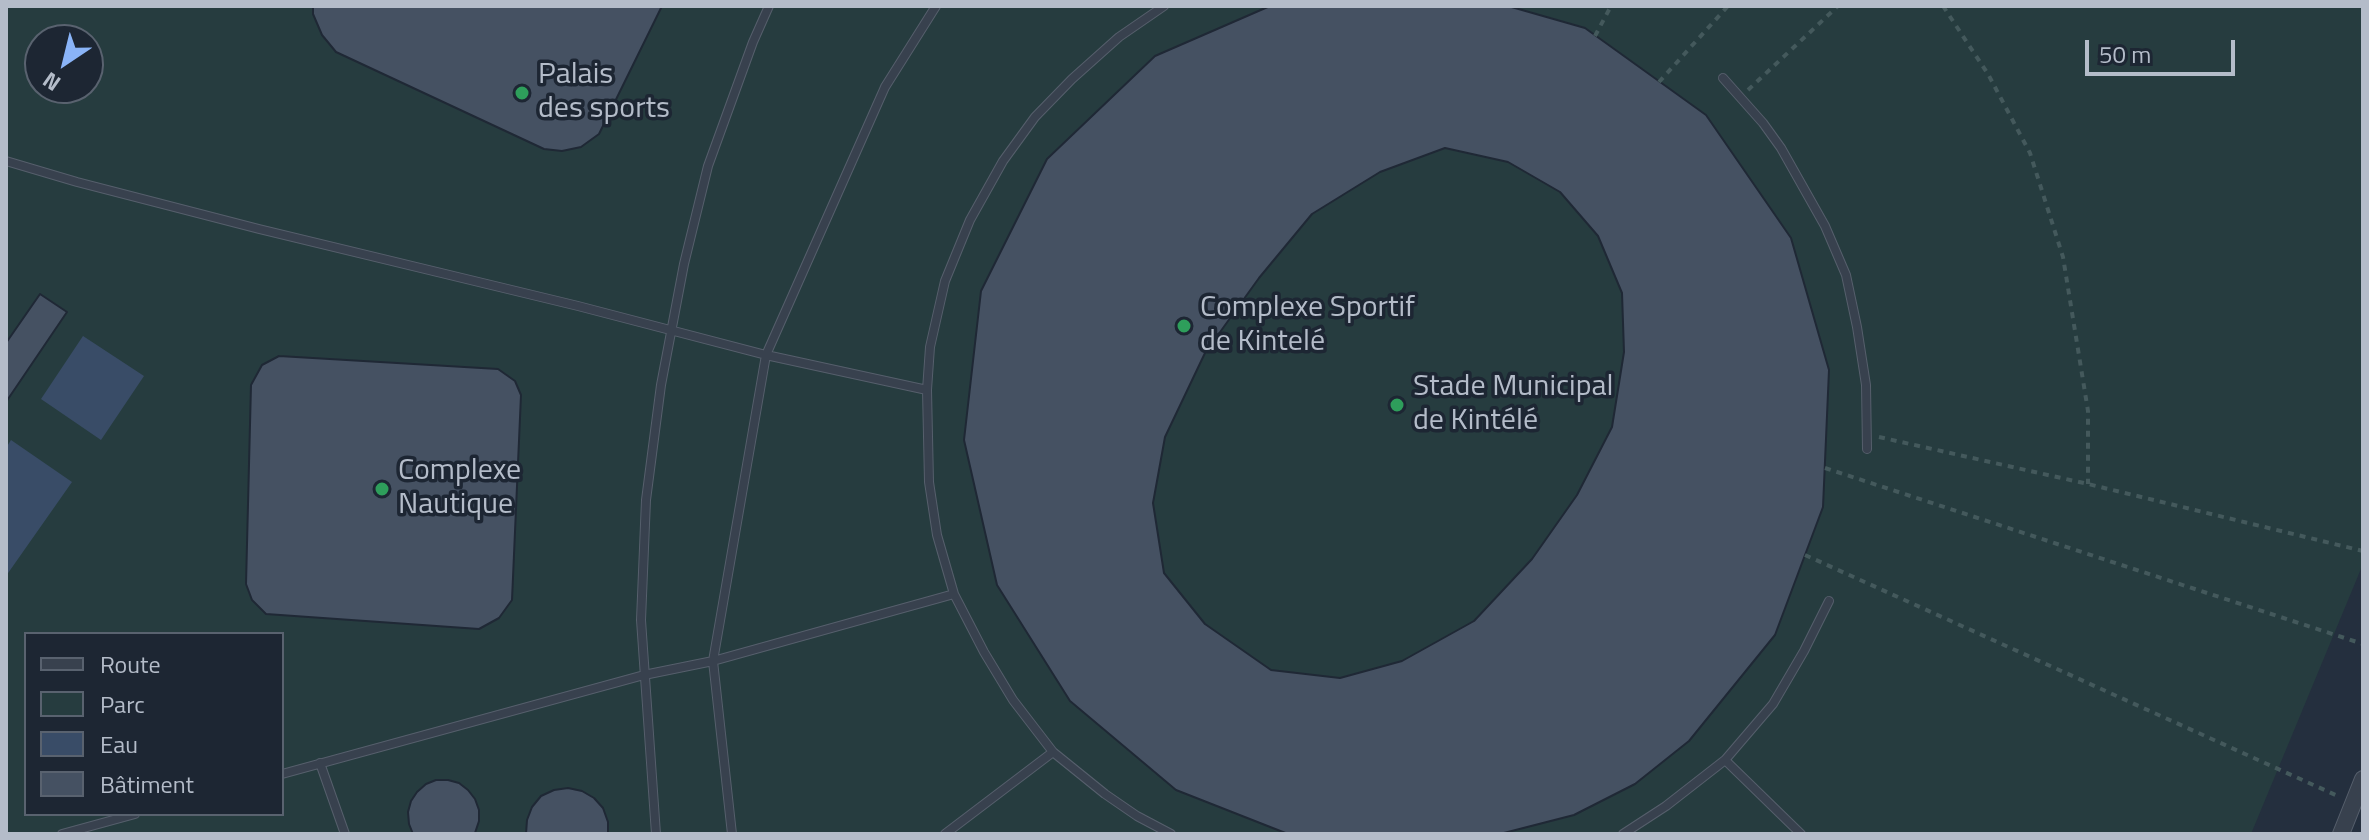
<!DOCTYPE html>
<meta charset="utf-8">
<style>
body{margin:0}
#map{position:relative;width:2369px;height:840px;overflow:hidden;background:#242f3e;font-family:"Titillium Web",sans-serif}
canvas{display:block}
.frame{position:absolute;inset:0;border:8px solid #b4bcc9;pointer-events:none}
.legend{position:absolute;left:24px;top:632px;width:260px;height:184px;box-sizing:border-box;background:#1d2633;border:2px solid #59626f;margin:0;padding:10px 14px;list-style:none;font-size:24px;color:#b4bcc9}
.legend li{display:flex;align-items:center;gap:16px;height:40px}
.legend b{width:40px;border:2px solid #59626f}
.north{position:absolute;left:24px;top:24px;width:80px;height:80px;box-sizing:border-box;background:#1d2633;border:2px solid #59626f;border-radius:50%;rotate:215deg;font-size:22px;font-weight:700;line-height:32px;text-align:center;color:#b4bcc9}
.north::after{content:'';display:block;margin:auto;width:28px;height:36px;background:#8ab4f8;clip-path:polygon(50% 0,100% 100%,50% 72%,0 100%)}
.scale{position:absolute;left:2085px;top:40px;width:150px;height:36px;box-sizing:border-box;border:4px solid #b4bcc9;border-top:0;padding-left:10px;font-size:24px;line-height:28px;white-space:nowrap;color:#b4bcc9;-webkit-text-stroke:6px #1d2633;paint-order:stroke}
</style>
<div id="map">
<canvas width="2369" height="840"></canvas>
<div class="frame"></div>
<ul class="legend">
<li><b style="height:10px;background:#38414e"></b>Route</li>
<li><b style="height:22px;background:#263c3f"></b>Parc</li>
<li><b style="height:22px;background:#394c67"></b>Eau</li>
<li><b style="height:22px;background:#455162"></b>Bâtiment</li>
</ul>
<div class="north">N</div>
<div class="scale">50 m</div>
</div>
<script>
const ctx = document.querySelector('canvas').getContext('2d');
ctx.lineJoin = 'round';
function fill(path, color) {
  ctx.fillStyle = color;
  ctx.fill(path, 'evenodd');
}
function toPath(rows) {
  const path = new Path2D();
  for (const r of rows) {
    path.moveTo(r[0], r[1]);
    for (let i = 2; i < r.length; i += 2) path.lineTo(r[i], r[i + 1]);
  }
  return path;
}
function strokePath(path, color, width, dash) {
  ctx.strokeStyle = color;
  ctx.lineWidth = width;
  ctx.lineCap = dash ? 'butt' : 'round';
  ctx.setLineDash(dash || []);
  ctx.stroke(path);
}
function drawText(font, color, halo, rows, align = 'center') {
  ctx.font = font + ' "Titillium Web",sans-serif';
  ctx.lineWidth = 7;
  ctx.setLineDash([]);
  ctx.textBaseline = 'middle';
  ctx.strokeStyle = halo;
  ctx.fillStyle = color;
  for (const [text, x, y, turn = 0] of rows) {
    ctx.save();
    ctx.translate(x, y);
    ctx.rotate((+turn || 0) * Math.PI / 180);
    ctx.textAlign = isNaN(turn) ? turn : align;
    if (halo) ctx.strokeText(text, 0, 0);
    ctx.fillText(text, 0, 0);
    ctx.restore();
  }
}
const green = toPath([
 [6,6,2363,6,2363,564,2251,834,6,834],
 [40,40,88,40,88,88,40,88],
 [26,634,282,634,282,814,26,814]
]);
const water = toPath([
 [83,336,144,376,101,440,41,399],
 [11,440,72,482,6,576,6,448]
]);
const building = toPath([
 [313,6,662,6,599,134,581,147,562,151,544,149,336,52,322,35,313,14,313,6],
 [1270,6,1508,6,1585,28,1706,115,1791,238,1829,370,1823,507,1775,635,1689,741,1635,784,1574,815,1500,834,1288,834,1176,790,1070,701,997,585,964,440,981,291,1047,159,1155,56,1270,6],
 [1445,148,1508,162,1560,192,1598,236,1622,293,1624,352,1612,427,1577,495,1532,559,1474,621,1402,661,1340,678,1271,670,1205,624,1164,573,1153,503,1165,437,1205,353,1259,278,1312,214,1380,172,1445,148],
 [40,294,67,312,6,402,6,343,40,294],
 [279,356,498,369,515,381,521,395,512,600,499,618,479,629,266,614,252,600,246,584,251,385,262,365,279,356],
 [436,780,448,780,459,783,468,790,475,799,479,810,479,821,475,833,477,834,413,834,409,824,408,812,411,801,417,792,426,784,436,780],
 [568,788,582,791,594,798,603,808,608,822,608,834,526,834,527,820,532,807,541,796,554,790,568,788]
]);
const path = toPath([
 [1943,6,1988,74,2030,153,2063,257,2088,411,2088,484],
 [1595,36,1611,6],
 [1659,82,1728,6],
 [1748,90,1838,6],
 [1879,437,2088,484,2363,551],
 [1825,468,2363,644],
 [1805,555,2340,797]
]);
const service = toPath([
 [1164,6,1119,37,1072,79,1035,117,1003,161,970,220,945,281,930,347,927,390,929,482,937,535,954,594,984,652,1013,700,1053,752,1105,794,1137,816,1171,834],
 [1723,78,1763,123,1781,148,1825,226,1846,275,1857,327,1866,385,1867,449],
 [6,161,77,182,259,229,578,306,766,355,927,390],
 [1725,760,1801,834],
 [320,763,345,834],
 [282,774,644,675,713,661,954,594],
 [62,834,135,814],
 [656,834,641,620,646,500,661,385,684,264,708,166,753,42,769,6],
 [732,834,713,661,766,355,885,87,936,6],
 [945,834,1053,752],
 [1623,834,1666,806,1725,760,1773,704,1804,651,1829,601]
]);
const minor = toPath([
 [2341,834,2363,779]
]);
const markers = [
 [522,93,8,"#2e9e5b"],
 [1184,326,8,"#2e9e5b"],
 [1397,405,8,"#2e9e5b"],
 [382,489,8,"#2e9e5b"]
];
const poiNames = [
 ["Palais",538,76],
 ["des sports",538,110],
 ["Complexe Sportif",1200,309],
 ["de Kintelé",1200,343],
 ["Stade Municipal",1413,388],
 ["de Kintélé",1413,422],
 ["Complexe",398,472],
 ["Nautique",398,506]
];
fill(green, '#263c3f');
fill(water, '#394c67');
fill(building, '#455162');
strokePath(building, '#1f2835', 2);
strokePath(service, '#565f6c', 10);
strokePath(minor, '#565f6c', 18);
strokePath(path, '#44595c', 4, [6, 6]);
strokePath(service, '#38414e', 8);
strokePath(minor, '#38414e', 16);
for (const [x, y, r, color] of markers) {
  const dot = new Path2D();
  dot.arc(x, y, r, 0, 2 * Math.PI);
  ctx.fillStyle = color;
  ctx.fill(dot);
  strokePath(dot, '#1d2633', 3);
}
drawText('30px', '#b4bcc9', '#1d2633', poiNames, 'left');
</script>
